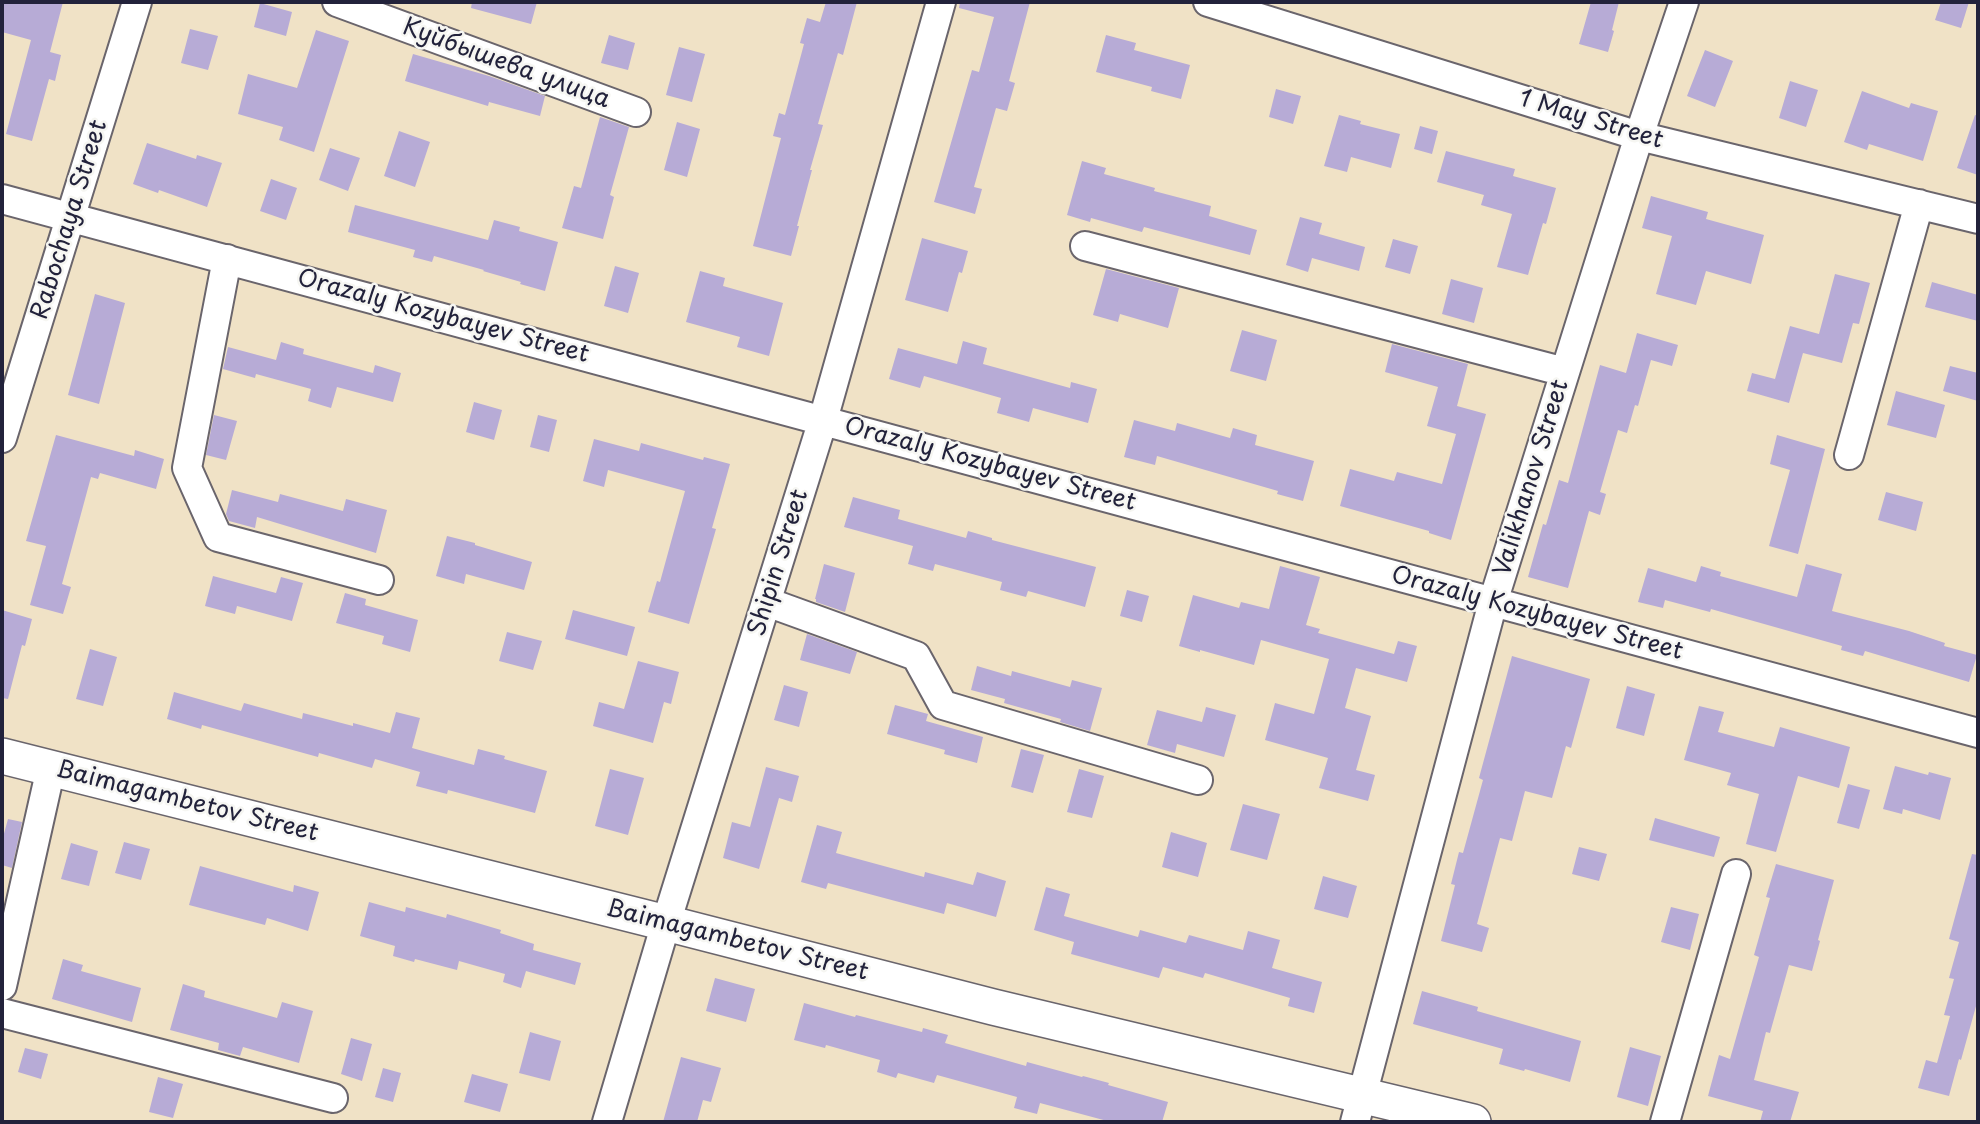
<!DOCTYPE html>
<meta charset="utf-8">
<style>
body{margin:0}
#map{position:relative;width:1980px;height:1124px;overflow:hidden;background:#f0e2c6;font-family:"Playpen Sans",sans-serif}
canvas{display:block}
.frame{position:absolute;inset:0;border:4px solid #22223b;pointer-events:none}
</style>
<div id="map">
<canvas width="1980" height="1124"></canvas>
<div class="frame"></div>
</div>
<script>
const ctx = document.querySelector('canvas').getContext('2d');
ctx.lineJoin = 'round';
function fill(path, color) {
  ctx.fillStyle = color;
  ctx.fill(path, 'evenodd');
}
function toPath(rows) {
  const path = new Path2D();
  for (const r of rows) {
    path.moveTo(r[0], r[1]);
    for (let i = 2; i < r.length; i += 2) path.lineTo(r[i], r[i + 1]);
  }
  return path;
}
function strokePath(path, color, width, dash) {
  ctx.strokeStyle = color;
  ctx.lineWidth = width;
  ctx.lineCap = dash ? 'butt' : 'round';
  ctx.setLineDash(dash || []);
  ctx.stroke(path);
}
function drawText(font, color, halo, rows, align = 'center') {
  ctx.font = font + ' "Playpen Sans",sans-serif';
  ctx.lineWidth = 5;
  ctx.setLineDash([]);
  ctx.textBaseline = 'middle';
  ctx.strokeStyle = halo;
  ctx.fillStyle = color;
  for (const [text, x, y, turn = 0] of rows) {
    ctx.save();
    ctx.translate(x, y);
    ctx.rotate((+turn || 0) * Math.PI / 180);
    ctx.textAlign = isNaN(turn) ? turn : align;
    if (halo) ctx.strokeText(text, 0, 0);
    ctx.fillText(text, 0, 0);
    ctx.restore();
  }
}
const building = toPath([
 [2,2,63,2,50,52,61,55,55,81,49,79,32,141,6,134,31,40,2,32],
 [472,2,537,2,531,24,471,8],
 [826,2,857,2,843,55,838,53,818,124,823,125,810,170,812,170,797,226,799,226,791,256,753,246,781,138,773,136,779,113,785,115,804,44,800,43,807,18,820,22],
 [960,2,1030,2,1009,81,1015,83,1007,111,996,108,974,187,982,189,975,214,934,202,972,70,979,72,994,17,959,8],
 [1591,2,1619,2,1612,30,1614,31,1608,52,1579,44],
 [1941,2,1969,2,1961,28,1935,20],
 [260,3,292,12,286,36,254,27],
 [190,29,218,36,208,70,181,63],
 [316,30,349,41,314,152,279,140,283,127,238,114,248,74,297,88],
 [609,35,635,43,628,70,601,63],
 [1106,35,1136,43,1134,50,1190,65,1181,99,1151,91,1152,87,1096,72],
 [679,47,705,54,692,102,666,95],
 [1705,50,1733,61,1715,107,1687,96],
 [413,54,489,76,545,96,540,116,489,102,488,106,405,81],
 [1790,81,1818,90,1806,127,1779,118],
 [1276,89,1301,96,1293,124,1269,117],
 [1862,91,1909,108,1911,103,1938,111,1923,161,1869,144,1867,150,1844,142],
 [1339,115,1361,121,1360,124,1400,134,1391,168,1351,157,1347,172,1324,166],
 [1975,115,1978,116,1978,175,1957,168],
 [600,117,629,127,610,195,614,197,603,239,562,228,574,186,581,188],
 [677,122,700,129,687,177,664,170],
 [1420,126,1438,131,1432,154,1414,149],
 [399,131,430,142,415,187,384,176],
 [147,143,196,159,197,155,222,163,207,207,159,190,158,193,133,184],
 [330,148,360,158,348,191,319,180],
 [1446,151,1515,169,1513,176,1556,188,1546,224,1543,223,1528,275,1497,267,1512,214,1481,205,1484,195,1437,182],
 [1082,161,1106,168,1104,174,1155,188,1154,191,1211,206,1209,216,1257,230,1250,255,1144,227,1142,232,1091,218,1090,222,1067,215],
 [271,179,297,188,286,220,260,211],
 [1651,196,1708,212,1706,219,1764,235,1751,284,1706,271,1696,305,1656,294,1672,236,1642,228],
 [355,205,488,240,494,220,520,227,519,231,558,242,545,291,520,284,521,282,483,271,484,270,434,256,432,262,413,257,415,250,348,232],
 [1300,217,1322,223,1319,234,1365,247,1359,271,1312,258,1308,272,1286,265],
 [922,238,968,251,962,273,959,272,948,312,905,300],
 [1393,239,1418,246,1410,274,1385,267],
 [615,266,639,273,628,313,604,306],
 [1106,269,1179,288,1168,328,1120,314,1118,322,1093,315],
 [700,271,725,278,723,286,783,303,769,356,737,347,740,337,686,322],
 [1835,274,1870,283,1859,324,1853,323,1842,363,1803,353,1789,403,1747,391,1752,373,1775,379,1790,326,1819,334],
 [1451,279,1483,288,1474,323,1442,314],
 [1932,282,1978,295,1978,321,1925,307],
 [95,294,125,303,99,404,68,395],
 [1242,330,1277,340,1266,381,1230,371],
 [1637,333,1678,345,1672,366,1651,360,1638,406,1635,405,1627,433,1618,430,1600,492,1606,494,1600,515,1589,511,1568,588,1528,577,1543,524,1546,525,1559,480,1568,483,1600,365,1626,373],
 [963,341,987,348,983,364,1070,388,1071,382,1097,389,1088,423,1033,408,1029,422,997,413,1001,398,924,376,920,388,889,379,898,348,957,364],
 [281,342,304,349,303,354,373,373,375,365,401,373,393,402,337,387,331,408,308,401,311,389,256,374,255,378,223,369,228,347,276,360],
 [1392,344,1468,364,1457,406,1486,414,1451,540,1429,533,1429,531,1340,506,1350,469,1394,481,1397,472,1442,484,1456,434,1427,426,1438,387,1385,372],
 [1950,366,1978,373,1978,401,1943,391],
 [1896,391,1945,405,1936,438,1887,425],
 [474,402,502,410,494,440,466,432],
 [214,415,237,421,226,460,206,455],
 [538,415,557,420,549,452,530,447],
 [1134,420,1175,431,1177,423,1230,438,1233,428,1257,435,1255,445,1314,461,1303,501,1277,494,1278,491,1157,456,1155,465,1124,457],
 [56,435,134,456,135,450,164,459,156,489,100,473,98,479,91,477,62,584,71,587,63,614,30,605,46,546,26,541],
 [1777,435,1825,449,1798,554,1769,546,1790,470,1770,464],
 [594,439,639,451,641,443,703,460,704,457,730,464,712,528,716,529,689,624,648,612,657,581,660,582,685,491,608,470,604,487,583,481],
 [232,490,278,502,280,494,343,511,346,499,387,510,376,553,257,517,255,528,229,521,226,514],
 [1886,492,1923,502,1916,531,1878,520],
 [853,497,900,510,898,519,966,538,968,531,992,538,992,540,1096,567,1085,607,1028,591,1026,597,1000,590,1002,582,935,564,933,571,908,564,913,546,844,527],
 [447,536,475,543,475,545,532,562,524,590,466,574,464,584,436,576],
 [824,564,855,573,845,612,816,602,816,599,815,599],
 [1806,564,1842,574,1832,611,1909,631,1945,643,1944,646,1977,655,1969,682,1865,651,1863,656,1841,650,1842,646,1711,609,1710,612,1665,600,1663,608,1638,602,1648,568,1696,582,1701,566,1721,572,1720,576,1797,597],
 [1280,566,1320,577,1306,625,1320,629,1318,633,1394,654,1398,641,1417,646,1407,682,1356,668,1345,708,1371,716,1356,770,1375,775,1368,801,1319,788,1328,758,1265,740,1275,703,1314,714,1329,659,1261,640,1254,665,1200,650,1200,652,1179,646,1193,595,1239,608,1241,602,1269,609],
 [213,576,276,593,281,577,303,583,292,621,237,606,235,614,205,606],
 [1127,590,1149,596,1142,622,1120,616],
 [345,593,366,599,365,605,418,620,410,652,382,644,384,636,336,623],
 [2,610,32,619,25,646,22,645,8,699,2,698],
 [573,610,635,627,627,656,565,639],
 [507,632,542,641,533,670,499,661],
 [807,634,857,652,850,674,800,660],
 [90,649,117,657,103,706,76,699],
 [1512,656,1590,679,1571,748,1566,746,1552,798,1525,791,1512,841,1500,838,1477,924,1489,928,1482,952,1441,941,1455,885,1451,884,1459,852,1463,853,1483,780,1479,778],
 [638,661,679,672,671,704,664,702,653,743,593,726,599,702,624,709],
 [977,666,1011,676,1012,671,1070,687,1072,680,1102,688,1090,731,1060,722,1061,719,1004,703,1005,699,971,690],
 [784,685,808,692,799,727,774,720],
 [1627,686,1655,694,1644,736,1616,728],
 [174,692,241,711,244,703,302,719,303,713,353,726,353,723,390,733,396,712,420,718,412,748,474,765,478,749,505,756,504,759,547,771,535,813,448,790,447,794,416,786,420,772,375,759,372,768,319,753,318,757,202,725,201,729,167,719],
 [895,705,928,714,926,721,983,737,977,763,944,754,945,750,887,734],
 [1699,706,1724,712,1718,732,1774,747,1780,727,1850,747,1839,788,1798,776,1776,852,1746,844,1759,794,1727,785,1731,773,1684,760],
 [1206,707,1236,715,1224,757,1177,744,1175,753,1147,745,1157,710,1202,722],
 [1021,749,1044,755,1033,793,1011,787],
 [1895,766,1928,775,1929,772,1951,778,1940,820,1903,809,1902,814,1883,809],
 [766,767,799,776,792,802,779,798,759,869,723,858,732,822,750,827],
 [610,769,644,778,628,835,595,826],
 [1079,769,1104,776,1092,818,1067,812],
 [1848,784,1870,790,1859,829,1837,823],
 [1243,804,1280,814,1267,860,1230,850],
 [1655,818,1720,837,1714,857,1649,840],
 [8,819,22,822,12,868,2,865,2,841],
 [817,825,842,832,836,853,924,877,925,872,973,885,977,872,1006,881,996,917,947,903,944,914,828,883,826,889,801,882],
 [1171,832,1207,843,1198,877,1162,867],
 [124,842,150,849,141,880,115,873],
 [71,843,98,851,89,886,61,879],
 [1579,847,1607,854,1599,881,1572,874],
 [1972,854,1978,855,1978,999,1961,1060,1959,1059,1949,1096,1918,1088,1926,1060,1937,1063,1950,1016,1944,1015,1954,979,1949,978,1959,942,1949,939],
 [1776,864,1834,880,1818,940,1820,941,1812,971,1789,965,1770,1033,1766,1032,1754,1080,1799,1092,1790,1122,1760,1122,1763,1111,1708,1096,1719,1055,1730,1059,1759,957,1754,955,1770,898,1766,897],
 [200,866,293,892,294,885,319,892,308,931,267,918,265,925,189,905],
 [1323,876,1357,886,1348,918,1314,909],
 [1046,887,1070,894,1064,916,1138,937,1140,930,1186,943,1189,935,1243,950,1248,931,1280,940,1272,968,1322,982,1314,1013,1288,1006,1290,998,1205,973,1203,978,1163,967,1159,978,1071,954,1074,942,1034,930],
 [369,902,405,912,406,907,446,918,447,914,501,930,500,933,534,944,533,950,581,963,575,985,526,971,521,988,503,982,505,974,459,961,457,970,415,959,414,962,393,956,395,946,360,936],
 [1671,907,1699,914,1690,950,1661,942],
 [63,959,83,965,81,971,141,988,132,1022,52,999],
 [715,978,755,989,746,1022,706,1011],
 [183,984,205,991,204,997,277,1018,282,1002,313,1011,299,1063,243,1047,240,1056,218,1050,219,1043,170,1030],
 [1422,991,1478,1007,1477,1011,1581,1041,1570,1082,1525,1069,1524,1071,1499,1064,1503,1049,1413,1024],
 [804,1003,855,1017,856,1015,922,1032,923,1028,948,1035,945,1043,1026,1066,1027,1062,1082,1077,1083,1076,1109,1083,1108,1085,1168,1102,1162,1122,1111,1122,1040,1103,1037,1114,1014,1108,1017,1097,937,1075,934,1083,898,1073,896,1078,877,1072,880,1060,826,1045,825,1048,794,1040],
 [530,1032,561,1041,550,1081,519,1073],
 [351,1038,372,1044,362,1081,341,1074],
 [1630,1047,1661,1056,1648,1106,1617,1097],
 [25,1048,48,1054,41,1079,18,1072],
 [681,1057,721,1068,711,1102,703,1100,697,1122,663,1122],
 [383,1068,401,1073,393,1102,375,1097],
 [472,1074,508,1084,500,1112,464,1102],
 [158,1077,183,1084,173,1118,149,1112]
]);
const minor = toPath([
 [337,2,636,112],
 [1208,2,1639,136,1978,219],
 [2,199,1978,733],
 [1085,246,1565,372],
 [227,259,187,468,218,537,379,580],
 [2,438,137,2],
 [1849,455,1919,204],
 [767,602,916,656,943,705,1198,780],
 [2,986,51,768],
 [2,1013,333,1098],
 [607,1122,666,923,823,420,941,2],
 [1355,1122,1493,602,1639,136,1684,2],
 [1665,1122,1736,874]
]);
const major = toPath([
 [2,756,666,923,993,1007,1473,1122]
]);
const streetNames = [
 ["Куйбышева улица",506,64,20],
 ["1 May Street",1591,120,17],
 ["Rabochaya Street",70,220,-73],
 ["Orazaly Kozybayev Street",443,317,15],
 ["Orazaly Kozybayev Street",990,465,15],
 ["Valikhanov Street",1532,478,-73],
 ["Shipin Street",779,563,-73],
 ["Orazaly Kozybayev Street",1537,614,15],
 ["Baimagambetov Street",187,802,14],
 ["Baimagambetov Street",737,941,14]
];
fill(building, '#b7abd6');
strokePath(minor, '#6a656c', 32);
strokePath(major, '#6a656c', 38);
strokePath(minor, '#fff', 28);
strokePath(major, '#fff', 35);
drawText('24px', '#22223b', '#f6f6f2', streetNames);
</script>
